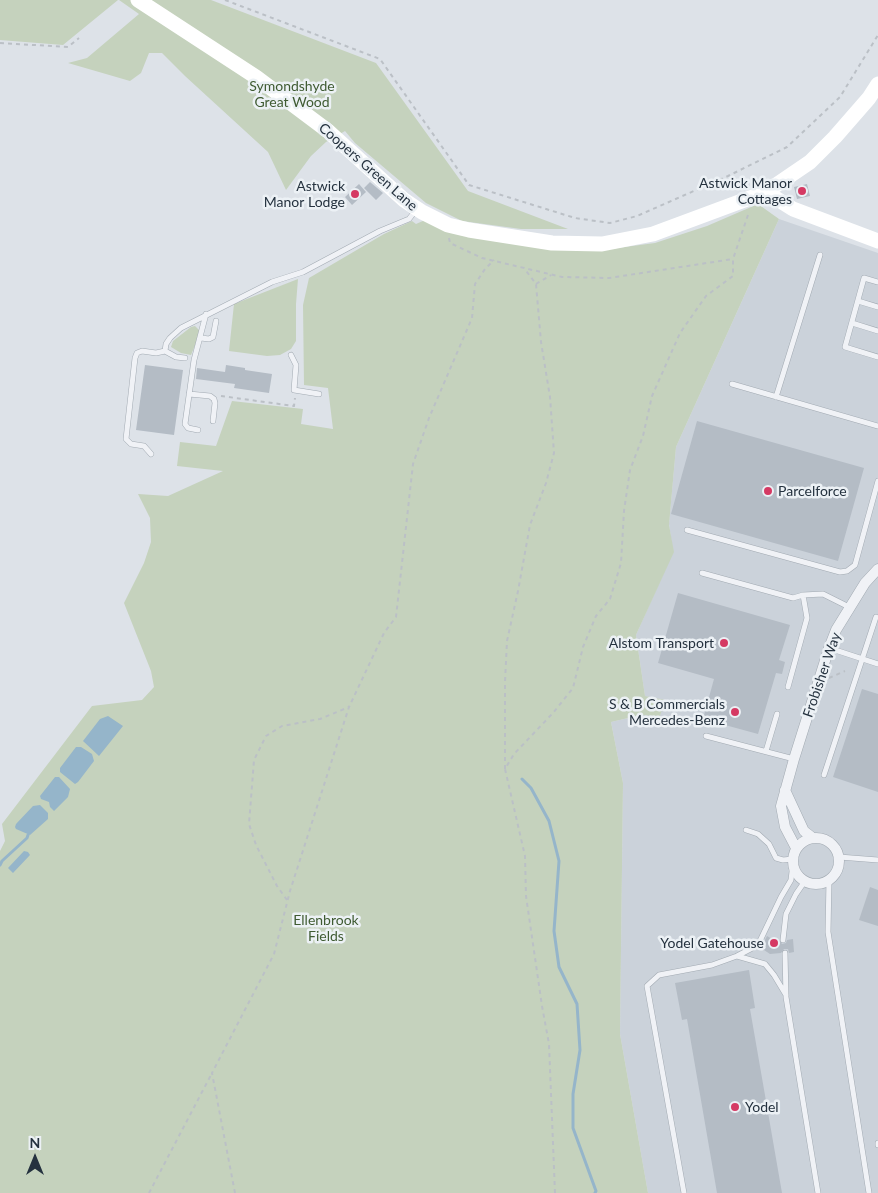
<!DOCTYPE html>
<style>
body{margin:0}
#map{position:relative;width:878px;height:1193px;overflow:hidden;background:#dde2e8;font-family:Lato,sans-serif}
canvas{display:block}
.north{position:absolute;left:10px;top:1133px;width:50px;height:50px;-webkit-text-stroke:4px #ecf1f5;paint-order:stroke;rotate:0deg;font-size:14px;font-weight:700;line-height:20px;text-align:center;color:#25323f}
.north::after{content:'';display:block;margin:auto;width:18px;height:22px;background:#25323f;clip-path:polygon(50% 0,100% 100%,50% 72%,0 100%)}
</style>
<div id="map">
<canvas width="878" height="1193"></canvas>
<div class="north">N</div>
</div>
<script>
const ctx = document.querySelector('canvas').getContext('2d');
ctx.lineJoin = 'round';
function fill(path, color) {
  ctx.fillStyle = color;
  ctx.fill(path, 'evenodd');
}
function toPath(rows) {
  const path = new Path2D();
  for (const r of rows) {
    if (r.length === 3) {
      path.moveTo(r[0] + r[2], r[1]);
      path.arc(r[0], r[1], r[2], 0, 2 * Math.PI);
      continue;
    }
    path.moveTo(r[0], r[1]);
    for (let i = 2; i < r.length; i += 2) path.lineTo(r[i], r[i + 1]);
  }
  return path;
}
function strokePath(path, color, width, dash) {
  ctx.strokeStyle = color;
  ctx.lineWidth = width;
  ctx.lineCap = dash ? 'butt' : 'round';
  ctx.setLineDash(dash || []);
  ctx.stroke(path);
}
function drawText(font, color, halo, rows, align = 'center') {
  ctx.font = font + ' Lato,sans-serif';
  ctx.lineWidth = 5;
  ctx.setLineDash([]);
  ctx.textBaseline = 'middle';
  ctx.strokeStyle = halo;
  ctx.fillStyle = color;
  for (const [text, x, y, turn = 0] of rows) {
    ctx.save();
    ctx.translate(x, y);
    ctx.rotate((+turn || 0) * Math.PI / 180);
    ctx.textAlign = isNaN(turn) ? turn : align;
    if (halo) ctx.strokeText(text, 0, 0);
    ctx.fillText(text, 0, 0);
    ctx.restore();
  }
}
const built = toPath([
 [779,219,878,253,878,1193,648,1193,620,1034,623,783,611,722,641,715,660,715,664,700,645,696,636,635,673,552,669,524,676,447]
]);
const green = toPath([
 [0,0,118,0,63,45,0,40],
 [119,0,211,0,376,63,468,191,568,229,521,229,462,221,426,203,355,143,345,131,326,142,311,156,286,190,268,152,185,76,162,53,149,53,141,73,130,81,68,63,87,58,139,14],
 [758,204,779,219,676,447,669,525,674,552,636,635,645,696,665,700,660,716,641,715,611,722,623,783,620,1034,648,1193,0,1193,0,851,5,841,2,824,92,706,142,700,154,687,151,671,124,603,144,563,151,542,150,518,138,494,168,496,223,471,177,466,180,442,216,446,232,401,303,409,301,424,333,429,328,388,304,385,303,305,309,278,384,234,412,221,416,224,425,220,602,250,655,243,707,226],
 [298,279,296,304,296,341,291,349,280,355,267,356,229,351,234,304],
 [195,326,199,330,199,336,191,355,181,353,171,347,173,341,191,327]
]);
const water = toPath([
 [108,716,123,726,99,756,83,741,100,719],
 [76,747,81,747,92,754,94,761,78,782,75,784,60,772,60,768],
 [55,777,59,777,70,789,68,797,54,811,50,807,49,802,41,799,40,796],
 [40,805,48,813,48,819,30,835,16,829,15,827,16,824,33,806],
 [24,851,28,852,30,855,13,873,8,868]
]);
const stream = toPath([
 [522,779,531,788,549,821,559,861,554,931,559,967,577,1004,580,1050,573,1094,573,1128,596,1191,595,1193],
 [0,865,2,861,27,838,28,835]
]);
const building = toPath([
 [370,182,383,193,376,200,364,188],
 [359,184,366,192,352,205,345,197],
 [807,184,810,196,797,199,794,187],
 [145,365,183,370,174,435,136,430],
 [226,365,245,368,245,370,272,374,269,393,234,388,235,384,196,379,197,368,225,372],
 [697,421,864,468,838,561,671,514],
 [678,593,790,625,779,660,785,662,782,674,776,673,758,734,703,719,714,679,658,663],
 [862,689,878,694,878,792,833,777],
 [870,887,878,890,878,926,859,920],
 [767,936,772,939,779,940,782,944,786,943,787,940,793,939,794,952,789,953,788,949,784,949,781,953,770,954,761,948],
 [749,970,755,1008,750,1009,782,1193,717,1193,687,1019,682,1020,675,983]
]);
const path = toPath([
 [225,0,380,59,469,185,575,218,610,223,637,216,728,176,787,147,840,97,878,35],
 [0,43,68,47,79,38],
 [449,238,450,243,482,258,562,277,609,278,733,259],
 [536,284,551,275],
 [221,396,294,406,295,398],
 [829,678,845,671],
 [505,769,505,682,507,641,518,591,530,525,546,483,554,453,550,397,541,342,536,284,524,268],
 [287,900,277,886,256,845,249,824,254,760,266,736,282,726,320,719,349,707],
 [149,1193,212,1073],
 [235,1193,212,1073,274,954,290,891,349,707,384,633,396,617,413,464,429,418,472,318,475,284,485,269,494,260],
 [555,1193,549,1044,542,1006,526,896,525,856,505,769,514,754,553,713,573,688,583,647,596,616,610,599,621,563,624,511,630,470,643,436,652,396,680,333,706,296,733,276,733,259,749,212]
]);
const lane = toPath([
 [878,282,864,278,845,347,878,357],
 [858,301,878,307],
 [852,323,878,331],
 [201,338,209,339,213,337,216,321],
 [291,355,296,365,294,390,319,394],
 [185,358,176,357,165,351,166,344,170,338,181,328,272,282,303,272,380,231,409,219,416,210],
 [732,384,878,426],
 [189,394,210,396,214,399,215,403,213,421],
 [776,397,820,255],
 [198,430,188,428,185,424,194,360,206,314],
 [151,454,144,446,131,444,126,439,135,358,137,353,142,351,156,353,165,351],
 [687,530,840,572,847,571,855,565,878,481],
 [702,573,793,598,803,595,823,594,849,607],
 [829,648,878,664],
 [788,687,807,618,803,595],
 [706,736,794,759],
 [766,751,777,714],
 [824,775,876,617],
 [746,830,758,834,769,844,776,858,783,860,793,859],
 [839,857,878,860],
 [829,880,828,932,869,1193],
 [783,940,786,914,796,894,805,881],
 [785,953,786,997,818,1193],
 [737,956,765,964,774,975,786,995],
 [878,1143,878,1145],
 [684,1193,647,986,659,975,712,965,737,956,758,945,781,897,791,880,793,863]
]);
const street = toPath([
 [785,790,804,831,813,838],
 [816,861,23],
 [796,848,785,827,781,806,794,759,829,648,836,630,865,583,878,569]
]);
const secondary = toPath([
 [138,0,256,77,328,131,404,200,422,212,448,225,469,230,552,243,602,244,653,234,766,192,810,162,835,137,869,98,878,84],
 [766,192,793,209,878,241]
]);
const markers = [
 [802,191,5,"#d53963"],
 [355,194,5,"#d53963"],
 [768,491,5,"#d53963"],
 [724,643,5,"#d53963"],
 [735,712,5,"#d53963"],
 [774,943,5,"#d53963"],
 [735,1107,5,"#d53963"]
];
const parkNames = [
 ["Symondshyde",292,86],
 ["Great Wood",292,102],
 ["Ellenbrook",326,920],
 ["Fields",326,936]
];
const streetNames = [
 ["Coopers Green Lane",368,167,41],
 ["Frobisher Way",822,675,-71]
];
const poiNames = [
 ["Astwick Manor",792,183],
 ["Cottages",792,199],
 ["Astwick",345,186],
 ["Manor Lodge",345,202],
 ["Parcelforce",778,491,"left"],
 ["Alstom Transport",714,643],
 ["S & B Commercials",725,704],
 ["Mercedes-Benz",725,720],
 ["Yodel Gatehouse",764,943],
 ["Yodel",745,1107,"left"]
];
fill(built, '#cbd2da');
fill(green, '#c5d2bd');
fill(water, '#95b5ca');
strokePath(stream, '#95b5ca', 3);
fill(building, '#b4bcc5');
strokePath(lane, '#a2aab2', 6);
strokePath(street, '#a2aab2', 11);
strokePath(path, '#bbc0c6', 2, [4, 4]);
strokePath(lane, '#f0f2f6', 5);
strokePath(street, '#f0f2f6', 10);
strokePath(secondary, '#fff', 15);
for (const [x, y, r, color] of markers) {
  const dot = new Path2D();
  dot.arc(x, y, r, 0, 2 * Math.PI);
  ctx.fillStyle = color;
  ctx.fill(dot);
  strokePath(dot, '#ecf1f5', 2);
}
drawText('14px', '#3f5b32', '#ecf1f5', parkNames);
drawText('14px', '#25323f', '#ecf1f5', streetNames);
drawText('14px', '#25323f', '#ecf1f5', poiNames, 'right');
</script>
